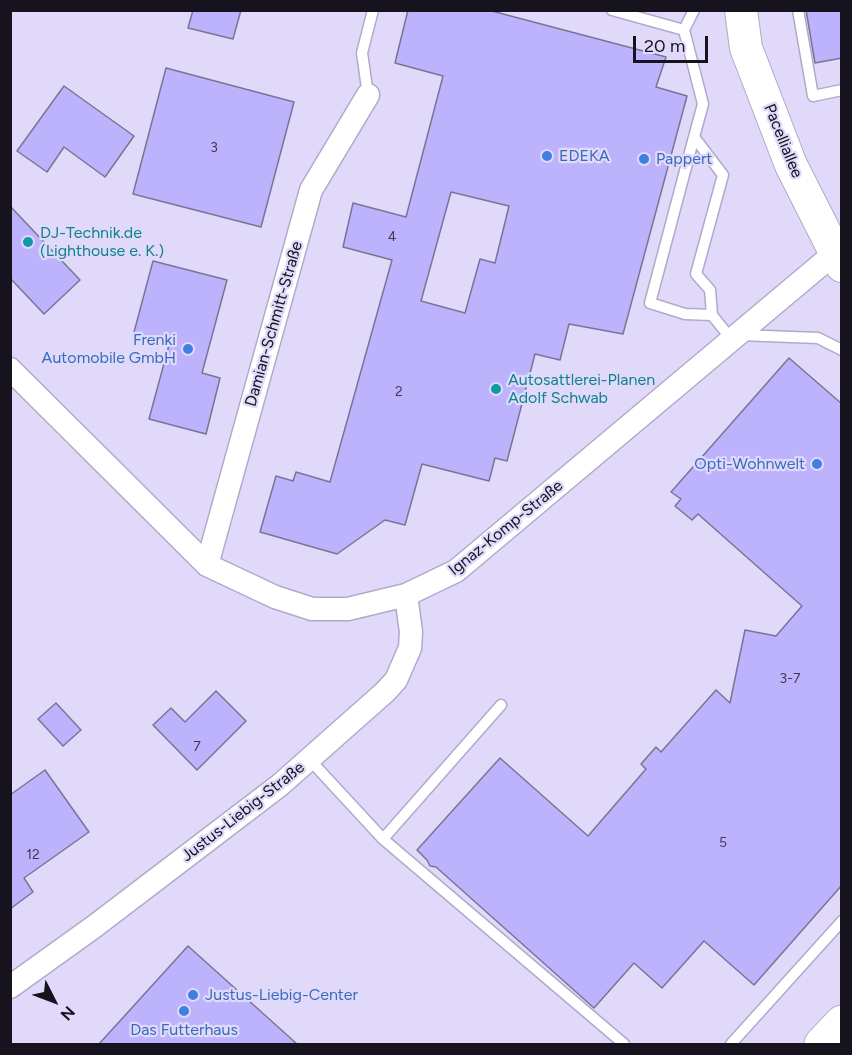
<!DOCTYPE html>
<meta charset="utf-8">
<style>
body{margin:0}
#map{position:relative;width:852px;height:1055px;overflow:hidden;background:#e1d9fa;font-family:Figtree,sans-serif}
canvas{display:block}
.frame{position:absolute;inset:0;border:12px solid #16121e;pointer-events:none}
.north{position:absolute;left:24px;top:971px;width:60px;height:60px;-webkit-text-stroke:4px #e1d9fa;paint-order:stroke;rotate:132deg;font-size:16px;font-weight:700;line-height:24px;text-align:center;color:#16121e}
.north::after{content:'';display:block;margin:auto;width:21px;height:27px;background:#16121e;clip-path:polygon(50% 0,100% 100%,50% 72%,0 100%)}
.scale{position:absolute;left:633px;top:36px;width:75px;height:27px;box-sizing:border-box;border:3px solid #16121e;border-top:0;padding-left:8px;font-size:18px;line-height:21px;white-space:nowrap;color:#16121e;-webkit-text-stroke:4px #e1d9fa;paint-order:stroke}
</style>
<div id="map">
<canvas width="852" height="1055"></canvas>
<div class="frame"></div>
<div class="north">N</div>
<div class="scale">20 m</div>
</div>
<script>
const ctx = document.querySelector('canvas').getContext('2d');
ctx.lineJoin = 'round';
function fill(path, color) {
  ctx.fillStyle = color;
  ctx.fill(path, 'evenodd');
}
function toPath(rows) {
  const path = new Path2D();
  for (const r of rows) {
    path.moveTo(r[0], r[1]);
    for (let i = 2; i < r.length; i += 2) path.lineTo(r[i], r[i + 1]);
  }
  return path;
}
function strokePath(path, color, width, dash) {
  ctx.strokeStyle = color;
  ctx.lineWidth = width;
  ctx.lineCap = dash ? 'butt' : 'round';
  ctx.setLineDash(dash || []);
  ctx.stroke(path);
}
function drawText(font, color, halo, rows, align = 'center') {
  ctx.font = font + ' Figtree,sans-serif';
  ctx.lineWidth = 4.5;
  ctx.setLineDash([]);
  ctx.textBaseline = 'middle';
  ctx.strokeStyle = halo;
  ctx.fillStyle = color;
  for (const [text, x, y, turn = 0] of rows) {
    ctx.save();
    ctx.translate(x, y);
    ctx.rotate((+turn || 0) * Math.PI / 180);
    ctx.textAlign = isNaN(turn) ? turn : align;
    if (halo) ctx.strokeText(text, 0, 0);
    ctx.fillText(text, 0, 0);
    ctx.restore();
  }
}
const building = toPath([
 [193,10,241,10,233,39,188,28,193,10],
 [408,10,488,10,666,57,656,87,687,96,623,334,569,324,560,360,535,354,507,461,495,458,489,481,422,464,405,525,385,520,337,554,260,532,276,476,293,481,296,472,330,482,392,260,343,247,353,203,406,217,443,76,395,63,408,10],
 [451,192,509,206,495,263,480,259,465,313,421,301,451,192],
 [806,10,842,10,842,58,815,63,806,10],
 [166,68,294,102,261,227,133,194,166,68],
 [64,86,134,136,105,177,64,147,47,172,17,151,64,86],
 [10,206,80,280,44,314,10,278,10,206],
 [153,261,227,280,202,373,220,378,206,434,149,419,169,345,133,336,153,261],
 [789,358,842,404,842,885,754,985,704,941,662,988,634,963,594,1008,436,867,430,866,427,860,417,850,500,758,588,836,646,769,641,764,656,747,661,752,716,690,730,703,745,630,776,636,802,606,698,514,692,520,675,506,681,499,671,492,789,358],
 [216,691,246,721,197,770,153,725,171,708,185,722,216,691],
 [56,703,81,730,63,746,38,719,56,703],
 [45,770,89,832,24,878,33,892,10,909,10,795,45,770],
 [188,946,297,1044,99,1044,188,946]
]);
const service = toPath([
 [612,10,684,30],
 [694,10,684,30,703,104,694,137,723,175,696,274,710,290,712,315,732,340],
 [798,10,813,96,842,90],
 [368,95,362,53,373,10],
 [694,137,650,303,685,314,712,315],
 [740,335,818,338,842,350],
 [310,760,383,839,501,705],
 [383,839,624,1044],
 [731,1044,842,921]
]);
const minor = toPath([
 [10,369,207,565,275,597,312,609,348,609,406,595,456,571,842,247],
 [207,565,311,190,368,95],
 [10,987,95,926,280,785,385,692,396,680,410,648,411,632,406,595]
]);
const secondary = toPath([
 [741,10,746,48,791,165,842,266]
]);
const primary = toPath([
 [821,1044,842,1022]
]);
const markers = [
 [547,156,6,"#3f7fe0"],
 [644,159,6,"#3f7fe0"],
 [28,242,6,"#0f9aa8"],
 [188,349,6,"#3f7fe0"],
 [496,389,6,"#0f9aa8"],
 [817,464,6,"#3f7fe0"],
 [193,995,6,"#3f7fe0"],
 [184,1011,6,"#3f7fe0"]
];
const numberNames = [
 ["3",214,148],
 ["4",392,237],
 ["2",399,392],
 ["3-7",790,679],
 ["7",197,747],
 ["5",723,843],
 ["12",33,855]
];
const streetNames = [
 ["Pacelliallee",783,141,68],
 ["Damian-Schmitt-Straße",274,324,-74],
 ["Ignaz-Komp-Straße",506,528,-39],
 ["Justus-Liebig-Straße",243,812,-38]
];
const shopNames = [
 ["EDEKA",559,156],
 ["Pappert",656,159],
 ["Frenki",176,340,"right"],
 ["Automobile GmbH",176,358,"right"],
 ["Opti-Wohnwelt",805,464,"right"],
 ["Justus-Liebig-Center",205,995],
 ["Das Futterhaus",184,1030,"center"]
];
const cultureNames = [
 ["DJ-Technik.de",40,233],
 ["(Lighthouse e. K.)",40,251],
 ["Autosattlerei-Planen",508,380],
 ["Adolf Schwab",508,398]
];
fill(building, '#bdb3fd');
strokePath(building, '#787594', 1.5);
strokePath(service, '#b2a9ca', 13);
strokePath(minor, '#b2a9ca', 25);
strokePath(secondary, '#b2a9ca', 34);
strokePath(primary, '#b2a9ca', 35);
strokePath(service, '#fff', 10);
strokePath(minor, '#fff', 22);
strokePath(secondary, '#fff', 32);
strokePath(primary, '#fff', 33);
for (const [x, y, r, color] of markers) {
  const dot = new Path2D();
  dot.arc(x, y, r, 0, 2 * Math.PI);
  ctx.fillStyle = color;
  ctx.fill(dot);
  strokePath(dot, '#e1d9fa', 2);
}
drawText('14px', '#403a56', null, numberNames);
drawText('16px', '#16121e', '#e1d9fa', streetNames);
drawText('16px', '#366cbe', '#e1d9fa', shopNames, 'left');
drawText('16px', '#0d838f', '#e1d9fa', cultureNames, 'left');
</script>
